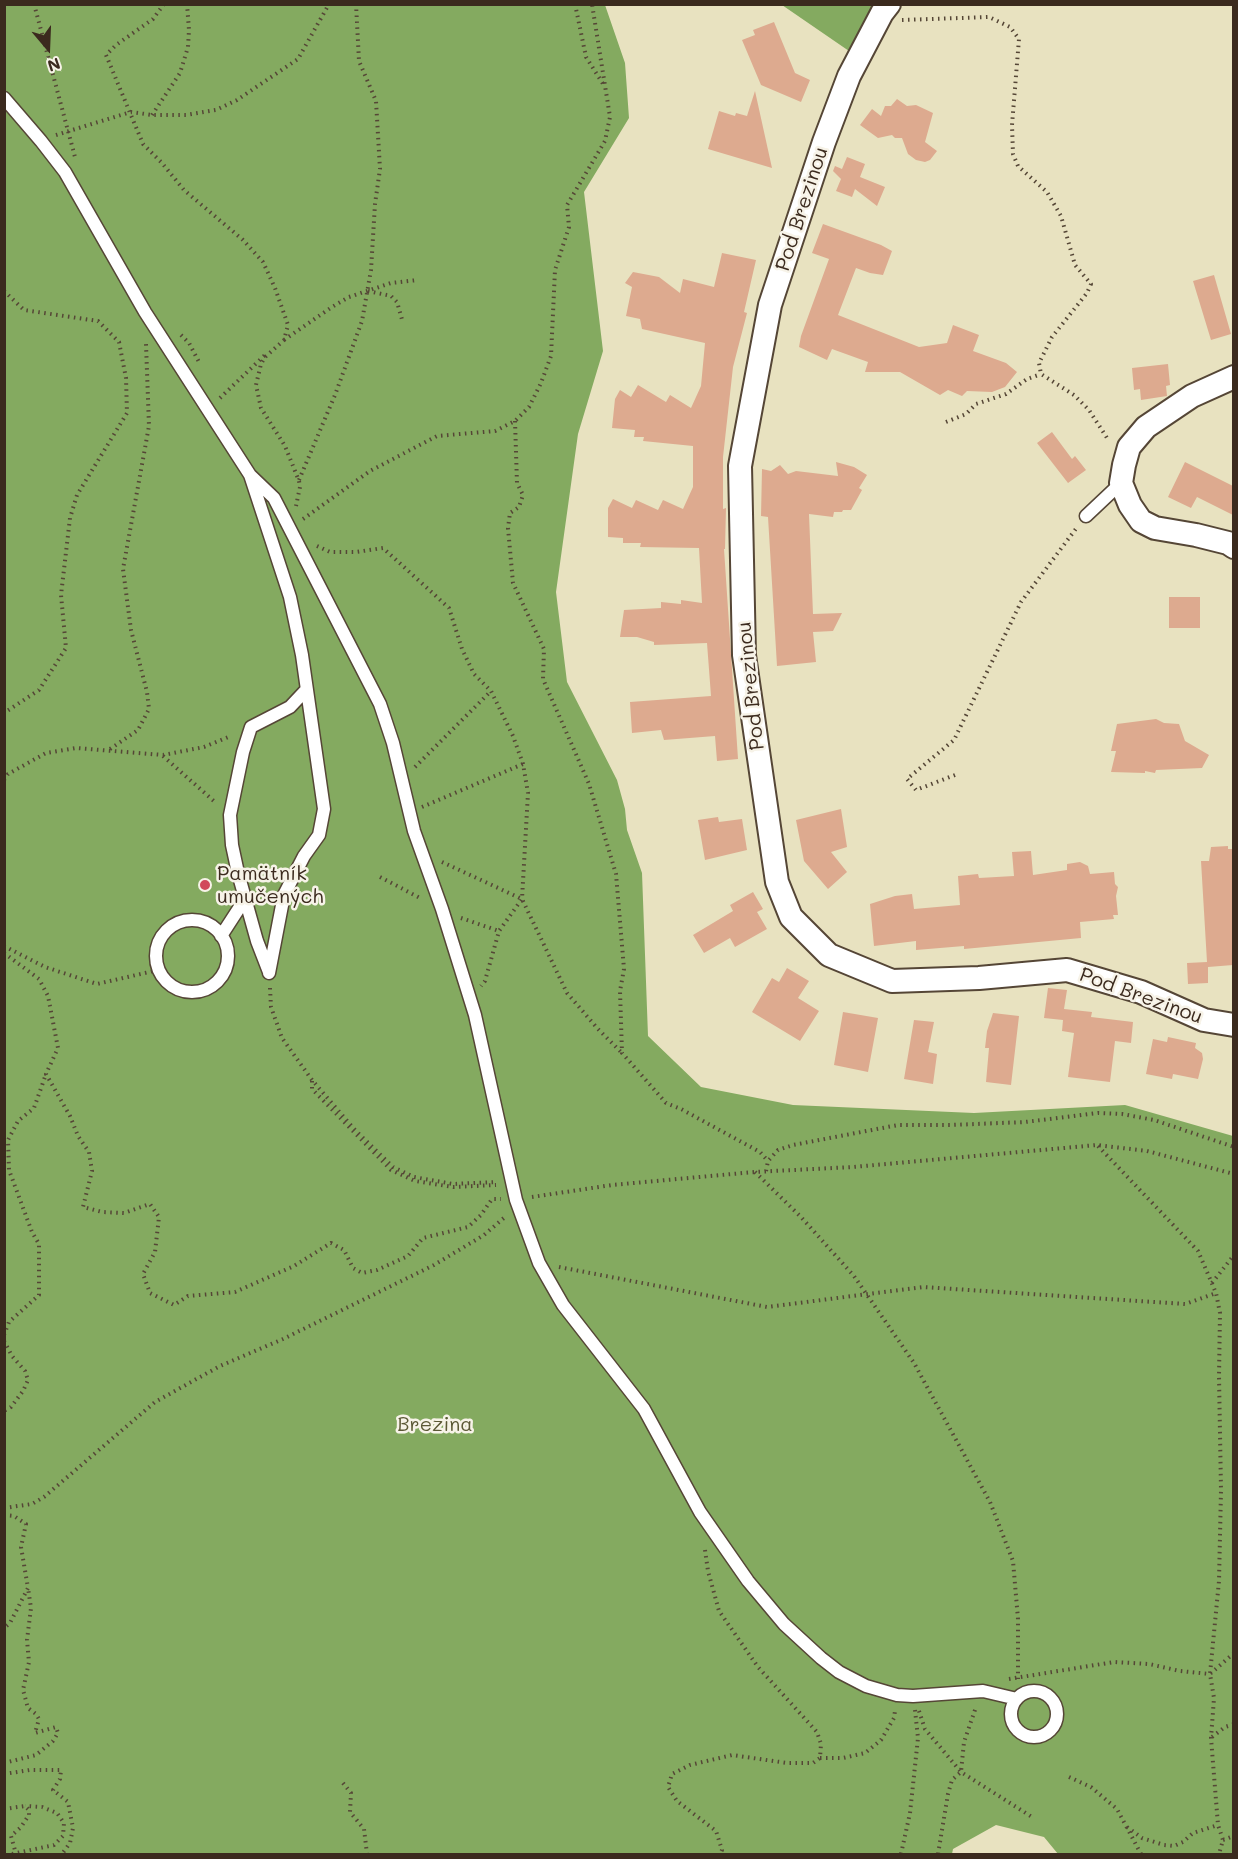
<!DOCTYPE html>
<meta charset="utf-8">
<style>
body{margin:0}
#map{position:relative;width:1238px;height:1859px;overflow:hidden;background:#e8e2c0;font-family:Mali,sans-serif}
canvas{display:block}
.frame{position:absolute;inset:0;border:6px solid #3b2a1e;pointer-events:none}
.north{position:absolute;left:18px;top:18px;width:60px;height:60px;-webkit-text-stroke:4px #f7f3e8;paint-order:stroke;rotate:161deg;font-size:16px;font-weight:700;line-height:24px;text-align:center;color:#3b2a1e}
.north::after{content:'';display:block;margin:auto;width:21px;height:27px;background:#3b2a1e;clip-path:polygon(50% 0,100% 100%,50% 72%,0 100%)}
</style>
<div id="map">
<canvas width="1238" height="1859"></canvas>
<div class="frame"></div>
<div class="north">N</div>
</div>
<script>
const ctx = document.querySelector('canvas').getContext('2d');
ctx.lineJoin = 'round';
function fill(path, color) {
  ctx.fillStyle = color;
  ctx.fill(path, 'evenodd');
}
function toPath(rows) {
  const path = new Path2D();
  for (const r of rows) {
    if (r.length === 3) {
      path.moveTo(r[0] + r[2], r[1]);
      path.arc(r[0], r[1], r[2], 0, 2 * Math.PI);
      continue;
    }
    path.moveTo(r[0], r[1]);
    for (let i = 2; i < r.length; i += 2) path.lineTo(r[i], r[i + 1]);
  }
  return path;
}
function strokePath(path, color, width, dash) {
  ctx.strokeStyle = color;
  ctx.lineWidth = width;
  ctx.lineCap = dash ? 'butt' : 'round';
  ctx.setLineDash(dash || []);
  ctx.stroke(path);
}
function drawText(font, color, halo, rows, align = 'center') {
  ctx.font = font + ' Mali,sans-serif';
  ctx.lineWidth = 5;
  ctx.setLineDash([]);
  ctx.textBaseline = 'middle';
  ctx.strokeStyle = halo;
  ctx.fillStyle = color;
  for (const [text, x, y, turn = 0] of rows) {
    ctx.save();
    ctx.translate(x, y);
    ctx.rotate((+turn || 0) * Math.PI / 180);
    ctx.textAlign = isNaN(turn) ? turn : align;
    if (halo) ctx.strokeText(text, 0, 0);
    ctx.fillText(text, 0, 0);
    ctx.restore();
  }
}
const forest = toPath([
 [5,5,605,5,625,63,629,118,584,192,603,351,578,434,556,592,567,682,617,780,625,809,627,830,642,873,648,1036,701,1087,793,1105,974,1113,1125,1105,1233,1136,1233,1854,1058,1854,1044,1837,996,1825,953,1849,952,1854,5,1854],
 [782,5,876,5,868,13,849,51]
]);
const building = toPath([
 [774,22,795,73,810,80,801,102,761,85,742,40,755,35,753,30],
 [755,91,772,168,708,149,719,111,735,116,736,113,747,116],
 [897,99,907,106,916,105,933,113,925,142,937,151,930,160,925,162,916,160,908,154,902,138,895,138,892,135,878,138,860,125,872,109,881,116,885,106,891,106],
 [847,157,865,164,860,177,885,187,877,206,855,189,852,197,836,191,841,179,833,171,835,166,842,169],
 [823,224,881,245,892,251,883,275,870,273,856,268,838,315,919,347,947,343,953,325,979,335,973,351,1006,363,1017,372,1005,387,992,392,967,391,962,396,948,390,940,395,900,372,865,372,868,362,832,349,827,360,799,347,801,336,829,259,812,253],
 [722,253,756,260,744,312,747,313,733,367,723,457,723,509,726,508,725,549,724,549,738,759,717,761,715,736,664,740,661,730,632,733,630,702,711,696,707,643,654,645,654,642,637,637,620,637,624,610,661,608,661,602,681,604,681,600,702,603,699,548,640,547,641,543,623,543,623,538,608,537,608,508,613,499,632,508,636,500,658,510,663,500,683,509,693,487,693,446,643,441,644,437,634,437,635,430,612,428,615,399,620,390,631,397,638,385,666,402,670,395,691,408,701,386,705,343,642,329,640,319,626,316,632,287,625,283,633,272,659,277,680,293,683,279,714,287],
 [1214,275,1231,334,1211,340,1193,281],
 [1168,364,1170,385,1166,386,1167,396,1141,400,1140,389,1134,390,1132,368],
 [1052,432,1072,459,1075,456,1086,470,1068,483,1037,443],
 [836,462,854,467,867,475,859,488,862,490,851,510,843,510,842,512,834,512,833,517,809,514,813,614,842,613,833,631,813,632,816,662,777,666,768,517,761,516,762,469,771,471,780,465,788,474,796,471,838,476],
 [1185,462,1233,486,1233,515,1197,497,1191,508,1168,497],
 [1169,597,1200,597,1200,628,1169,628],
 [1156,719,1164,723,1179,724,1185,741,1209,755,1202,768,1156,770,1155,773,1145,771,1145,773,1111,772,1116,751,1111,751,1117,724],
 [841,809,847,847,831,852,847,872,828,889,804,861,796,820],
 [718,817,719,822,742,819,747,850,705,860,698,820],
 [1228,846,1228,849,1233,849,1233,965,1208,967,1208,983,1188,984,1187,963,1207,962,1201,861,1209,861,1211,847],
 [1031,851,1033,875,1067,870,1067,864,1080,862,1088,866,1090,874,1114,872,1115,884,1118,887,1116,896,1118,915,1113,915,1114,919,1080,922,1081,938,964,949,964,946,916,950,916,941,874,946,870,904,895,896,912,894,914,909,960,905,958,876,978,874,979,878,1014,876,1012,852],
 [753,892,763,909,757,912,767,929,735,947,730,938,704,953,693,935,733,911,730,905],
 [787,968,809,981,798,998,819,1011,800,1041,752,1012,772,978,779,982],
 [1048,988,1067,990,1064,1009,1092,1012,1091,1017,1133,1022,1131,1043,1115,1041,1110,1082,1068,1077,1074,1033,1062,1031,1063,1020,1044,1018],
 [843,1012,878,1018,868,1072,834,1065],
 [993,1013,1019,1016,1011,1085,986,1082,989,1048,985,1048,987,1031],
 [914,1020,934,1022,928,1052,937,1054,933,1084,904,1079],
 [1168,1037,1196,1043,1195,1048,1202,1053,1203,1059,1198,1079,1173,1074,1172,1079,1146,1074,1153,1039,1167,1042]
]);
const path = toPath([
 [34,4,75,157],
 [164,4,153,19,116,45,106,55,143,144,162,163,184,190,243,240,263,262,275,288,288,325,284,340,265,357,261,364,256,385,261,408,285,446,299,481,300,487,296,506],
 [575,4,586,57,605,87],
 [902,20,989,17,1010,27,1019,39,1012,125,1013,154,1018,166,1047,192,1061,216,1075,265,1091,284,1087,293,1052,337,1039,363,1041,374,1074,395,1089,410,1109,441],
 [152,115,180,73,188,47,189,30,187,4],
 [56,135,131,112,152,115,186,115,216,110,237,100,298,59,329,4],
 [4,291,24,310,98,321,119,342,126,378,127,413,77,495,70,518,61,595,66,648,39,690,4,713],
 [368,291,391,296,397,302,403,323],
 [181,335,189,343,200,364],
 [284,340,332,307,349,297,391,283,418,280],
 [220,398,266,354],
 [515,421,517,483,523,495,519,507,510,513,508,528,513,583,544,649,543,679,589,784,616,874,624,969,620,991,622,1053,666,1103,681,1109,760,1152,768,1161],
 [946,422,966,414,976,404,1006,394,1027,379,1041,374],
 [299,480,335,395,362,321,371,270,375,204,380,169,376,101,359,61,356,4],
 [303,519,370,471,437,436,495,431,515,421,529,407,541,383,551,356,555,270,569,227,567,205,605,141,610,117,592,4],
 [317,546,330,552,356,552,383,548,449,608,462,649,474,674,491,691,513,736,523,764,528,793,522,899,499,931,485,981,481,986],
 [110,749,138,730,149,709,147,692,131,630,123,569,149,426,146,344],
 [163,756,216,803],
 [415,767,491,691],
 [955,775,916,790,907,779,954,740,1021,602,1078,526],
 [4,780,8,774,46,753,76,748,163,755,204,747,231,736],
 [422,807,523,764],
 [442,862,522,899,567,993,598,1029,622,1053],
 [380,877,422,899],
 [461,918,499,931],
 [4,946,45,967,97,984,158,970],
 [4,953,39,979,48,996,58,1048,46,1074,70,1116,78,1136,89,1152,92,1171,83,1207,102,1212,124,1213,150,1204,159,1217,155,1252,143,1274,150,1293,174,1305,188,1296,235,1292,294,1266,331,1243,344,1250,353,1268,362,1273,377,1270,408,1256,423,1238,468,1227,481,1215,492,1199,501,1199],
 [270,988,271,1007,282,1038,312,1080,355,1130,393,1167,414,1177,453,1184,496,1182],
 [312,1081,312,1089,391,1170,415,1181,453,1187,496,1185],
 [1098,1146,1198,1251,1216,1293,1220,1313,1219,1376,1221,1490,1219,1581,1210,1674,1214,1698,1211,1738,1218,1825,1223,1840,1219,1854],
 [766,1171,768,1161,778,1150,793,1145,898,1125,951,1125,1025,1122,1098,1113,1122,1114,1154,1120,1234,1147],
 [755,1172,801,1217,854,1276,914,1363,990,1502,1013,1561,1018,1619,1018,1679],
 [532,1197,612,1185,754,1172,853,1167,1097,1145,1147,1151,1234,1174],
 [559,1267,767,1307,923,1287,1185,1304,1216,1293],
 [1212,1283,1234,1255],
 [4,1335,9,1322,39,1295,39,1244,32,1232,9,1170,8,1140,18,1121,34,1108,46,1074],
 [4,1341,12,1356,25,1371,28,1380,23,1391,11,1407,4,1411],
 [4,1508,32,1504,44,1497,155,1402,220,1366,283,1339,434,1265,484,1235,505,1217],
 [4,1515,14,1516,26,1524,21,1547,28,1588,10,1623,4,1628],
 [705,1550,708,1571,719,1611,758,1667,817,1732,821,1744,820,1758,813,1763,787,1763,732,1755,690,1765,672,1774,668,1787,677,1801,716,1831,722,1850,720,1854],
 [1009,1679,1114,1662,1149,1664,1180,1671,1210,1674,1234,1653],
 [919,1711,925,1729,961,1772,1032,1817],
 [1212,1737,1225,1727,1234,1724],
 [820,1758,843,1758,865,1753,881,1740,894,1718,895,1711],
 [4,1763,36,1755,53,1741,58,1733,56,1727,35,1733,39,1719,36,1714,28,1708,23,1690,29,1662,27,1640,31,1608,28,1588],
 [4,1774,30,1770,61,1770,60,1779,53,1790,68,1802,73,1828,70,1843,62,1854],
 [1069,1777,1091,1787,1117,1809,1141,1854],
 [343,1783,351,1793,350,1812,364,1829,367,1854],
 [4,1809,25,1806,29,1810,29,1815,21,1827,11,1836,16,1854],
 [1127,1827,1142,1838,1164,1845,1174,1846,1183,1842,1193,1833,1218,1825],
 [1223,1840,1234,1836],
 [12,1854,54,1845,63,1836,64,1823,57,1813,42,1807,25,1806],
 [901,1854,910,1813,918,1738,915,1710],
 [938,1854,948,1794,952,1780,961,1772,964,1742,976,1707]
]);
const service = toPath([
 [4,98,41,141,65,172,145,312,250,475,290,597,302,655,324,809,319,835,304,856,284,895,269,973],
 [250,475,274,498,380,704,393,743,414,831,442,909,475,1015,516,1200,539,1263,563,1305,644,1409,700,1512,748,1581,784,1624,821,1658,839,1672,866,1686,897,1695,913,1696,983,1691,1017,1699],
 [1086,516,1121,483],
 [192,956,36],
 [221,936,245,899],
 [269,972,257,941,238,873,232,845,230,815,243,752,251,727,290,707,306,690],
 [1034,1714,23]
]);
const minor = toPath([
 [889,4,882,13,849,76,824,142,770,305,740,466,744,655,777,882,791,917,829,955,892,981,979,978,1067,970,1141,992,1204,1020,1234,1025],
 [1234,377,1192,396,1146,427,1129,447,1124,465,1121,483,1130,505,1141,521,1155,528,1196,535,1228,543,1234,547]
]);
const markers = [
 [205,885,6,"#d1495b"]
];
const streetNames = [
 ["Pod Brezinou",802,209,-72],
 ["Pod Brezinou",751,686,-96],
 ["Pod Brezinou",1141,996,20]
];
const poiNames = [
 ["Pamätník",217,874],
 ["umučených",217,897]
];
const parkNames = [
 ["Brezina",435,1425]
];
fill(forest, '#84aa60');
fill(building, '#ddaa8f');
strokePath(service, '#554636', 15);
strokePath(minor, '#554636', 26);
strokePath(path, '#554636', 4, [1.5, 4.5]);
strokePath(service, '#fff', 12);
strokePath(minor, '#fff', 22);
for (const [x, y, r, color] of markers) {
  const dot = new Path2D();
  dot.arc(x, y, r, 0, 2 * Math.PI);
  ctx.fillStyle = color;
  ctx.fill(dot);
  strokePath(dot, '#f7f3e8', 2);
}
drawText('20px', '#3b2a1e', '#f7f3e8', streetNames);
drawText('20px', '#3b2a1e', '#f7f3e8', poiNames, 'left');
drawText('20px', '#5b5835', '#f7f3e8', parkNames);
</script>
